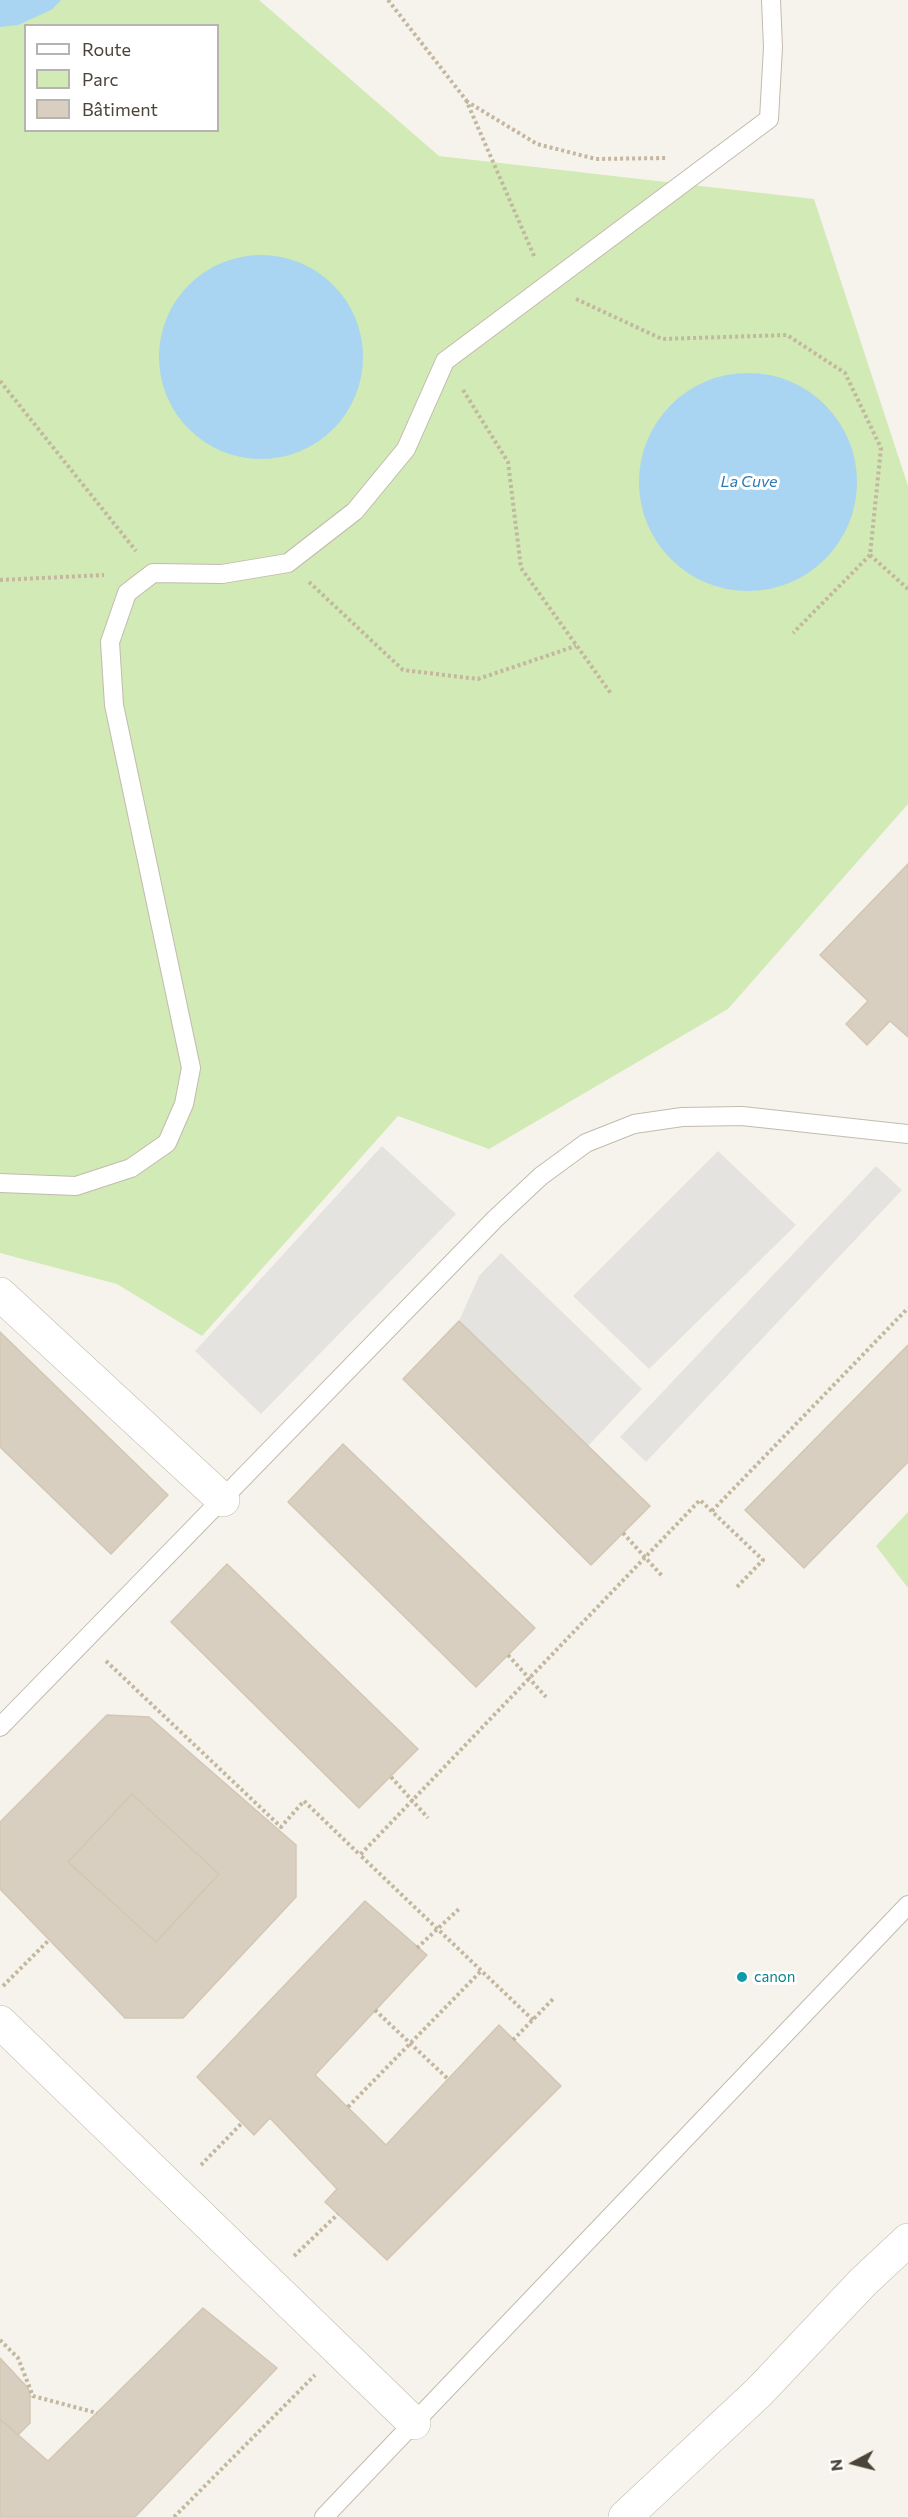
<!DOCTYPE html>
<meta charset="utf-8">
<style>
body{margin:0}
#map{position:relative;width:908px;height:2517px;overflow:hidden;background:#f6f3ec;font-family:Commissioner,sans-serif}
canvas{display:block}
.legend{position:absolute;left:24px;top:24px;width:195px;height:108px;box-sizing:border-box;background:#fff;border:2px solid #b7b4b0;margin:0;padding:8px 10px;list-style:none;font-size:18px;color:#4b4439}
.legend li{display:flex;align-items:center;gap:12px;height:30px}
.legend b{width:30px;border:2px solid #b7b4b0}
.north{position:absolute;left:824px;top:2433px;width:60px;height:60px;-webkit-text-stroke:4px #fff;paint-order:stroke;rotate:263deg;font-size:16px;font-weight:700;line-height:24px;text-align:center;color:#4b4439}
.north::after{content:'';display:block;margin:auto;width:21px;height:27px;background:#4b4439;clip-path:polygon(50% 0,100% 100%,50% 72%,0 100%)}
</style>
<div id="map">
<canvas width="908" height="2517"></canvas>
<ul class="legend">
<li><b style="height:8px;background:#fff"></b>Route</li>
<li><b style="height:16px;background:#d2eab5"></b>Parc</li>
<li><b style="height:16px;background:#d8cfc1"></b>Bâtiment</li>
</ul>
<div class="north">N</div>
</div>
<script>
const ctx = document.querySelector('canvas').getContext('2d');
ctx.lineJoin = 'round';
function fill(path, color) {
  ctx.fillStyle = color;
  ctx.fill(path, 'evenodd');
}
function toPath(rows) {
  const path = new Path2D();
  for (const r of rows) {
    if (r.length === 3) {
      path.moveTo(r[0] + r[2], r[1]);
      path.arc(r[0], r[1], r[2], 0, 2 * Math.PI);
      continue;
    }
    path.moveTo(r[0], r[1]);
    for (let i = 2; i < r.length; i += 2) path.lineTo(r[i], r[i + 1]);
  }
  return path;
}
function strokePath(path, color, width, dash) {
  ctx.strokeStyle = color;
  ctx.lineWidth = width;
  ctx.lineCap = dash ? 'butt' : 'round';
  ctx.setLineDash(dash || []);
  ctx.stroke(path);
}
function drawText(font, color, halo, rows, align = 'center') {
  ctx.font = font + ' Commissioner,sans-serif';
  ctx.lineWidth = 6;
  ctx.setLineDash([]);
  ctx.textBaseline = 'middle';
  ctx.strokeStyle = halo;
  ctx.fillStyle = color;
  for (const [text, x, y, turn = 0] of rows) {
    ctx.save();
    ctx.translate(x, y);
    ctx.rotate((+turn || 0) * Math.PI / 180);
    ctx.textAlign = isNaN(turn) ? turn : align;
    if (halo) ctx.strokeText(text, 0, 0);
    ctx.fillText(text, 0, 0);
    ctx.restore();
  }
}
const green = toPath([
 [0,0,259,0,439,156,814,199,908,486,908,804,728,1009,489,1149,398,1116,202,1336,117,1284,0,1253],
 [26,26,218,26,218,130,26,130],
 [908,1512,908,1588,876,1546]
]);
const parking = toPath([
 [382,1146,456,1214,261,1414,195,1351],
 [718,1151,796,1225,649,1369,573,1296],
 [876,1166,902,1190,646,1462,620,1437],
 [501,1253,642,1389,588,1446,459,1321,479,1276]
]);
const water = toPath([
 [0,0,61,0,51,10,18,25,0,27],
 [261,357,102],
 [748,482,109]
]);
const building = toPath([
 [908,864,908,1037,890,1021,867,1045,846,1024,868,1001,820,955,908,864],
 [459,1321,650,1506,591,1565,403,1379,459,1321],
 [0,1332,168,1495,111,1554,0,1447,0,1332],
 [908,1345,908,1462,804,1568,745,1510,908,1345],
 [343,1444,535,1628,476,1687,288,1502,343,1444],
 [227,1564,418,1749,359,1808,171,1622,227,1564],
 [107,1715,149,1717,296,1845,296,1897,183,2018,125,2018,0,1889,0,1822,107,1715],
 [132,1794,219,1874,156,1942,68,1862,132,1794],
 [132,1794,219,1874,156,1942,68,1862,132,1794],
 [365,1901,427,1955,315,2075,386,2145,499,2025,561,2086,387,2260,325,2202,337,2189,270,2118,254,2135,197,2077,365,1901],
 [203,2308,277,2368,135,2517,0,2517,0,2419,48,2461,203,2308],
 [0,2358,28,2388,30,2395,30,2423,18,2435,0,2419,0,2358]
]);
const path = toPath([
 [388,0,466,100,535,258],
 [466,101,537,144,596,159,667,158],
 [576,299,662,339,787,335,845,373,881,448,870,555,793,633],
 [0,381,136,551],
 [463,390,508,462,521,568,612,695],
 [870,555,908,589],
 [0,580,104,575],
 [309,582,403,670,478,679,576,646],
 [712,1511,908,1308],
 [623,1533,663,1577],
 [508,1655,546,1697],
 [106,1661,281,1827,304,1801,360,1855],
 [391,1777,428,1818],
 [417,1948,460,1908],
 [3,1986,49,1940],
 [375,2010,448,2079],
 [533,2020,360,1855,700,1500,763,1560,736,1588],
 [513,2040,553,1999],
 [348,2107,481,1971],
 [201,2165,242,2123],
 [294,2256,338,2214],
 [0,2340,18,2358,33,2396,97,2413],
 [174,2517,315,2375]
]);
const service = toPath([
 [0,1183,76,1186,131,1168,167,1143,184,1104,191,1068,114,705,110,642,127,593,153,573,222,574,288,563,355,511,406,449,445,361,769,119,773,47,771,0],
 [0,1727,495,1219,541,1176,586,1143,634,1124,682,1117,742,1116,908,1134],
 [324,2517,908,1905]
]);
const minor = toPath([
 [0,1294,223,1500],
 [0,2022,414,2423],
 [625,2517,759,2392,863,2282,908,2240]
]);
const markers = [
 [742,1977,6,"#0f9aa8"]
];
const cultureNames = [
 ["canon",754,1977]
];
const waterNames = [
 ["La Cuve",749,482]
];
fill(green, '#d2eab5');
fill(parking, '#e5e3e0');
fill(water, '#a9d4f2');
fill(building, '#d8cfc1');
strokePath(building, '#d3c7b4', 1.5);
strokePath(service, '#c2bbae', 20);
strokePath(minor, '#c2bbae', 34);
strokePath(path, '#c4b79f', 4, [3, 3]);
strokePath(service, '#fff', 18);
strokePath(minor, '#fff', 33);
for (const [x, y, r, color] of markers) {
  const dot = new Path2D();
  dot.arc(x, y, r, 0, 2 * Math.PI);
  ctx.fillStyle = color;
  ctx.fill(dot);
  strokePath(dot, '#fff', 2);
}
drawText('15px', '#0d838f', '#fff', cultureNames, 'left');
drawText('italic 16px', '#2e7ab2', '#fff', waterNames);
</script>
